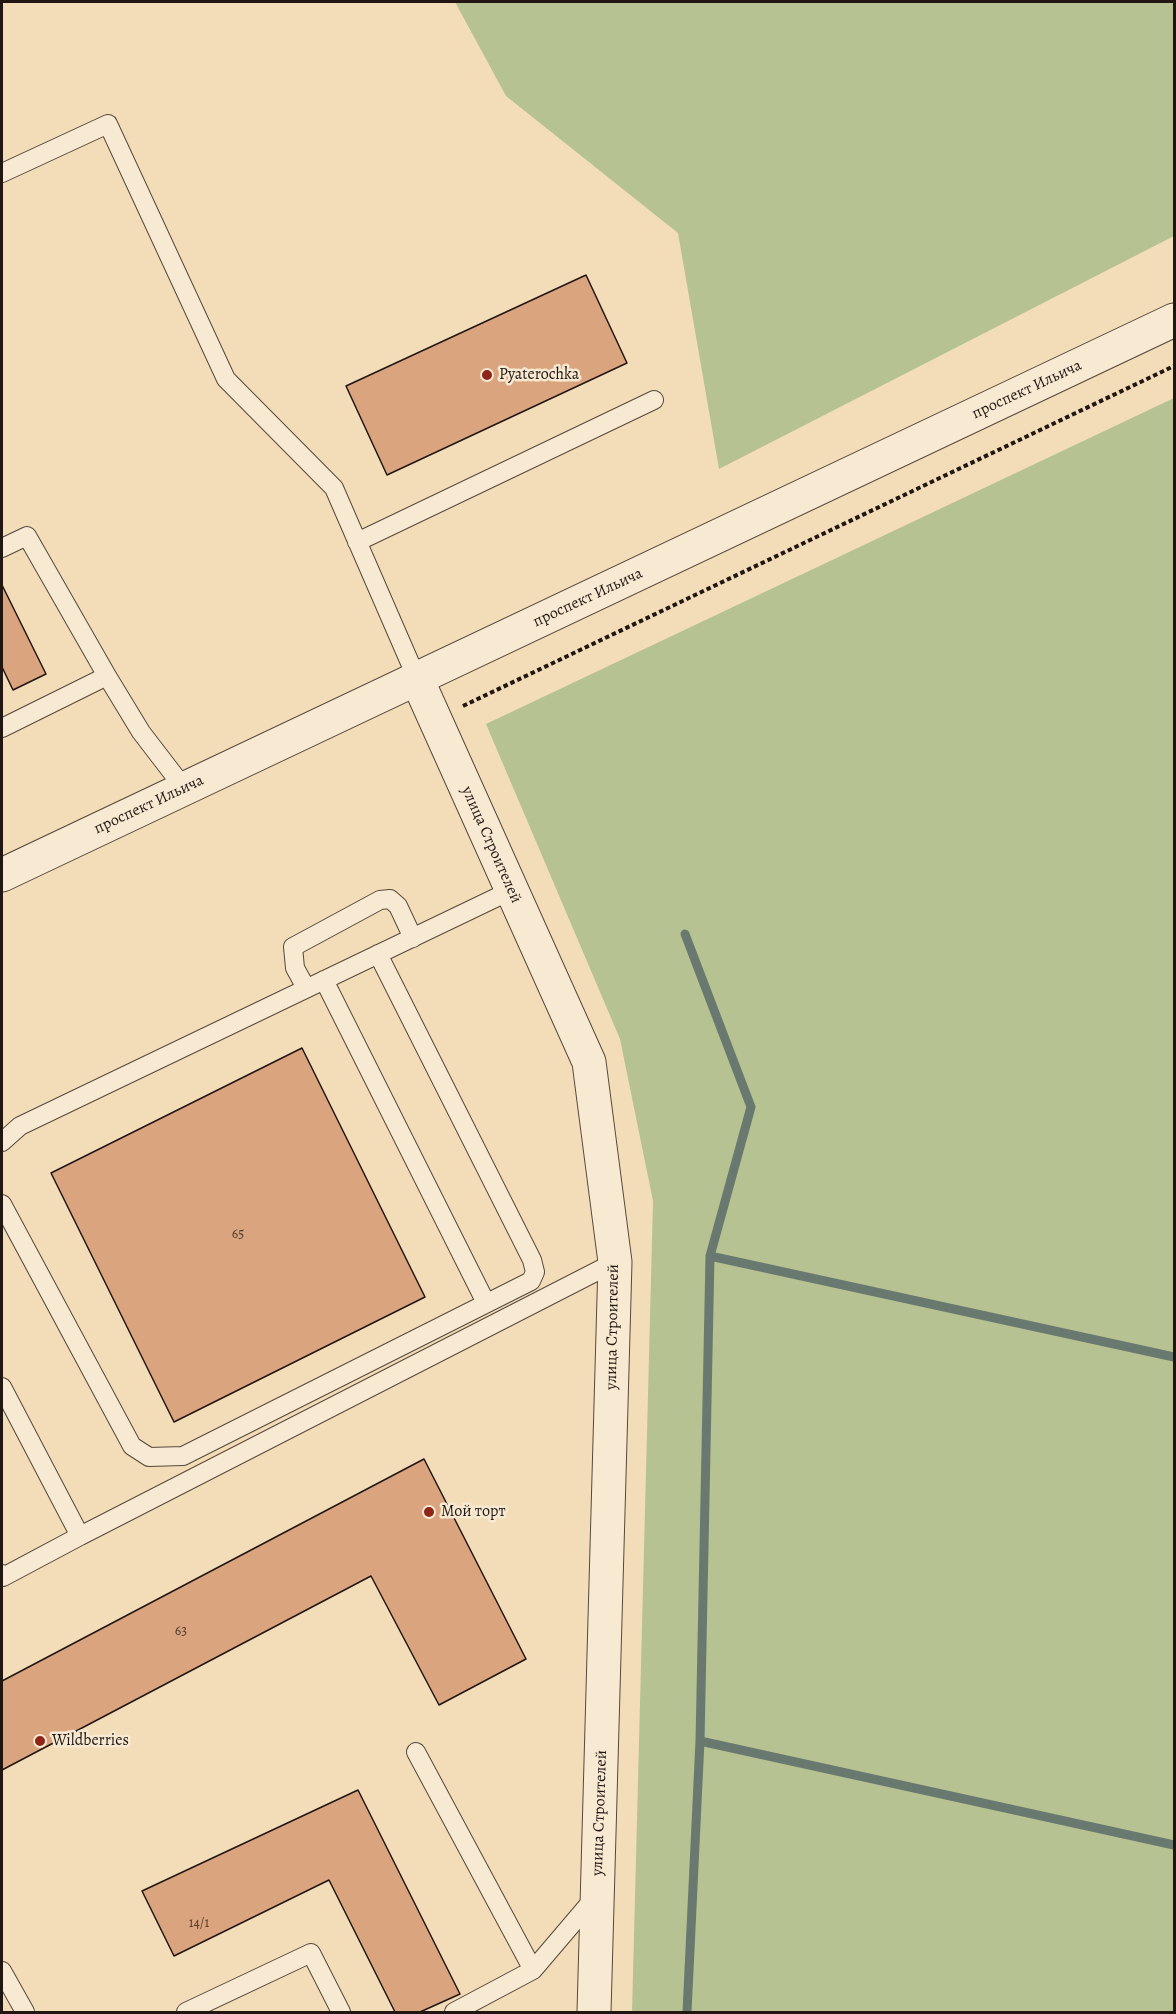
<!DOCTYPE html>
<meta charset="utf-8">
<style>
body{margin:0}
#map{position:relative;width:1176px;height:2014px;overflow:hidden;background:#f3ddb9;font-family:Alegreya,serif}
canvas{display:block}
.frame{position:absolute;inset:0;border:3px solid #211611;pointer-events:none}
</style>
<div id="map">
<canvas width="1176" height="2014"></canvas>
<div class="frame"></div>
</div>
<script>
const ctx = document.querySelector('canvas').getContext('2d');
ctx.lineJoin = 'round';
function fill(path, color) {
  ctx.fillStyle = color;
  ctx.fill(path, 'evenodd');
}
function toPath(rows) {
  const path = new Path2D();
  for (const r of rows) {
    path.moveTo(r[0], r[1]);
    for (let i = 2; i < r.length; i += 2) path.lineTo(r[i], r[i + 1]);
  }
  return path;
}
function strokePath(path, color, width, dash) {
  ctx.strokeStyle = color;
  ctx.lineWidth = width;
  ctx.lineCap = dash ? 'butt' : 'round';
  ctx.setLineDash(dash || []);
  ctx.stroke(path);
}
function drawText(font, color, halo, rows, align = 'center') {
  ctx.font = font + ' Alegreya,serif';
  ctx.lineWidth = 5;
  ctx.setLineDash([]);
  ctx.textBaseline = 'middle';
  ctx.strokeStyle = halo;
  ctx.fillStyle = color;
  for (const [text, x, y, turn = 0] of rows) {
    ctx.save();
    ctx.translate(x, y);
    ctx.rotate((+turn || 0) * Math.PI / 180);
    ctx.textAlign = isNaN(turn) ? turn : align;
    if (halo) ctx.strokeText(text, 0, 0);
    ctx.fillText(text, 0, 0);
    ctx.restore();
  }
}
const green = toPath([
 [455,2,1174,2,1174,236,719,469,678,233,506,96],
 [1174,398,1174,2012,632,2012,653,1201,620,1039,486,724]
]);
const stream = toPath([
 [685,934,751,1107,710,1256,700,1741,687,2012],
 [710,1256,1174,1357],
 [700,1741,1174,1845]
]);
const building = toPath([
 [586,275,627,363,387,475,346,386,586,275],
 [2,585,46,674,13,690,2,667,2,585],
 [302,1048,425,1297,174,1422,51,1173,302,1048],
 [424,1459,526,1659,439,1705,371,1576,2,1770,2,1681,424,1459],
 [358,1790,460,1994,420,2012,395,2012,329,1880,174,1956,142,1891,358,1790]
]);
const path = toPath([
 [463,706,1174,366]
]);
const service = toPath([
 [2,173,108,124,226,379,334,488,417,679],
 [357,542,654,400],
 [2,548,27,536,107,676],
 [2,728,107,676,141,732,184,788],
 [324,980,486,1303],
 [306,988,295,968,293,947,380,900,390,899,398,906,413,938],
 [2,1142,20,1126,512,890],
 [2,1204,132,1446,149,1457,183,1456,531,1281,535,1272,532,1260,378,954],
 [2,1387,80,1536,615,1262],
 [2,1574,3,1577,80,1536],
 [416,1752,533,1970],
 [2,1971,25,2012],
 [186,2012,311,1953,341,2012],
 [454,2012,533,1970,596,1896]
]);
const minor = toPath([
 [417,679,589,1062,615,1262,594,2012]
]);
const tertiary = toPath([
 [2,875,1174,320]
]);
const markers = [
 [487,375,6,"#8f2418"],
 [429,1512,6,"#8f2418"],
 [40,1741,6,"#8f2418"]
];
const numberNames = [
 ["65",238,1235],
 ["63",181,1632],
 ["14/1",199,1924]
];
const poiNames = [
 ["Pyaterochka",499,375],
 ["Мой торт",441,1512],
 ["Wildberries",52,1741]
];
const streetNames = [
 ["проспект Ильича",1027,390,-25],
 ["проспект Ильича",588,598,-25],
 ["проспект Ильича",149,805,-25],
 ["улица Строителей",491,845,66],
 ["улица Строителей",613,1327,-89],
 ["улица Строителей",600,1813,-88]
];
fill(green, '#b6c292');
strokePath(stream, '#6a7970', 9);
fill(building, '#daa47f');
strokePath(building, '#211611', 1.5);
strokePath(service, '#56483b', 20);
strokePath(minor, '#56483b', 35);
strokePath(tertiary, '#56483b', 35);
strokePath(path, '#211611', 4, [4.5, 3]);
strokePath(service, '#f7e9d2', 18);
strokePath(minor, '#f7e9d2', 33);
strokePath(tertiary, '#f7e9d2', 33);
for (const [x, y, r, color] of markers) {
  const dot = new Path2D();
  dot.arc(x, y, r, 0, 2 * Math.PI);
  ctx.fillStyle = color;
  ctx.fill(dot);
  strokePath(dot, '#f7e9d2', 2);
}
drawText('14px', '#4f3a2c', null, numberNames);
drawText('16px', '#211611', '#f7e9d2', poiNames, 'left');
drawText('16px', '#211611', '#f7e9d2', streetNames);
</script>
